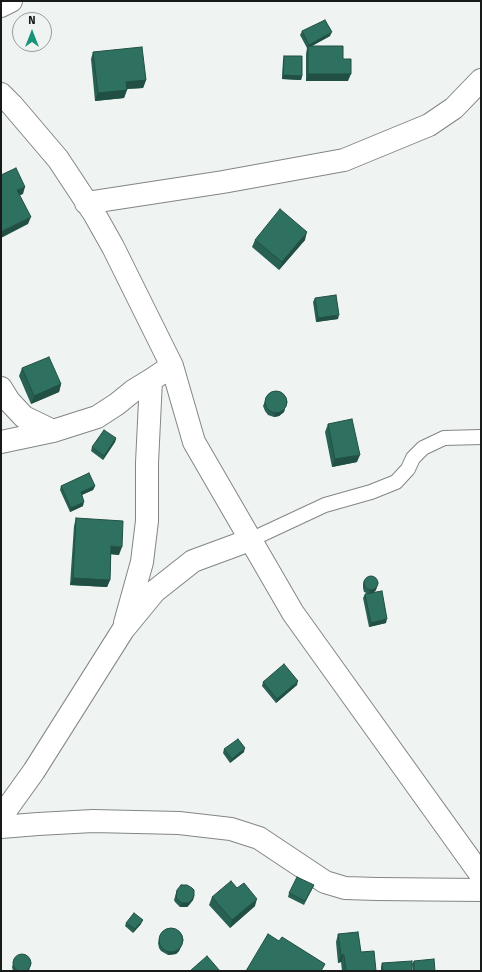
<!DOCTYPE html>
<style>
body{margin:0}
#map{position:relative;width:482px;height:972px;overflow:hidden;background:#eff3f2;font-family:"Fira Sans",sans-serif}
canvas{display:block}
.frame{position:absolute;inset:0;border:2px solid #181a19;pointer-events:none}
.north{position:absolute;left:12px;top:12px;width:40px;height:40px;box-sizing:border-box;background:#eff3f2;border:1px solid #999c9b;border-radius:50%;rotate:0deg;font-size:11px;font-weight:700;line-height:16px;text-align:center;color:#181a19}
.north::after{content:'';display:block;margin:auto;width:14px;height:18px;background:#189379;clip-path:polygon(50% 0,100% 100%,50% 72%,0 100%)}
</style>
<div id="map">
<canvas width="482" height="972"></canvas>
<div class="frame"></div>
<div class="north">N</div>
</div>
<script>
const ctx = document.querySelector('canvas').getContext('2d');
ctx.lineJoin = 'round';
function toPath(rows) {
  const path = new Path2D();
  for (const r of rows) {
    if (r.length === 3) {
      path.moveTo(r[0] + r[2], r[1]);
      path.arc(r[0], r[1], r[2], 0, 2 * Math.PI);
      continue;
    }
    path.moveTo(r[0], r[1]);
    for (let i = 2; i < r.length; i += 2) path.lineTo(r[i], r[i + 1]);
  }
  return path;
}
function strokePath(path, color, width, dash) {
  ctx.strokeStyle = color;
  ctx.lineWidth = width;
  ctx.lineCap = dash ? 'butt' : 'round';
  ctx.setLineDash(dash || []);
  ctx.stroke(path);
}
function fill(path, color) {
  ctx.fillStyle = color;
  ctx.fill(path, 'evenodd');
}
const lane = toPath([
 [250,540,325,505,371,492,396,482,408,469,413,458,423,448,444,438,481,437]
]);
const street = toPath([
 [1,6,11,1],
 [1,94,12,105,58,159,95,215,113,247,172,366,194,442,293,613,481,875],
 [86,203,223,182,344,160,429,125,454,108,481,80],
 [1,388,9,401,24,417,53,431],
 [1,442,53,431,97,417,117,404,133,391,151,380],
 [125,623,142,562,147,521,147,463,151,380,172,366],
 [1,814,6,810,34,771,123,630,155,591,193,561,250,540],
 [1,827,38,824,93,821,179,823,231,829,259,838,325,882,345,888,377,889,481,890]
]);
const wall = toPath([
 [302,31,330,36,312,46,343,59,348,81,306,81,306,54,307,48,300,35],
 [93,52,146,80,143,88,127,89,124,98,95,101,91,59],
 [284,56,302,76,301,80,282,79,283,60],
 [255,240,305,240,279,270,252,247],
 [315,298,338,319,316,322,313,302],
 [22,368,61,384,59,392,31,404,19,376],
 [267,396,285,408,284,412,279,416,274,417,268,415,265,411,263,406],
 [328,424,357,462,332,467,325,432],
 [116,438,115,442,103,460,91,451,92,447],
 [61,486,95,486,93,490,82,495,83,506,70,512,60,490],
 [76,518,119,555,111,554,110,580,107,587,70,585,74,526],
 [364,580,377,586,376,590,373,593,386,623,369,627,363,598,365,594,369,594,364,592,363,588,363,584],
 [263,682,297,685,276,703,262,686],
 [224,749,244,752,230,763,223,753],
 [314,885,304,905,288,897,289,893],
 [177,890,194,896,193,900,189,905,187,907,180,907,175,902,174,900],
 [212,897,255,906,230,928,209,905],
 [126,923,141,924,133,933,125,926],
 [338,934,361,952,376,971,342,971,341,962,338,963,336,942],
 [160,936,182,945,179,951,176,954,168,955,161,951,159,948,158,943],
 [15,958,30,967,29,971,13,971,12,967],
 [414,961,435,971,413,971,412,964],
 [382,963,412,971,381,971,381,967]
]);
const shadedWall = toPath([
 [332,32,330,36,308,48,308,46,307,48,309,45],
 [308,74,351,74,348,81,306,81],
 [283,75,302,76,301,80,282,79],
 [146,80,143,88,123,89,126,82],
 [127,90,124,98,95,101,98,93],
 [25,187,23,194,14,198,17,190],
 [31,217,28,224,1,238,1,233,2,231],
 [307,232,305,240,279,270,282,262],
 [339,315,338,319,316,322,318,318],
 [61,384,59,392,31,404,34,396],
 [285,408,284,412,279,416,274,417,275,413],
 [116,438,115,442,103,460,104,456],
 [360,455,357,462,332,467,335,459],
 [95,486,93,490,79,496,81,492],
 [84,502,83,506,70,512,71,508],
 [111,546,122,547,119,555,109,554],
 [73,578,110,580,107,587,70,585],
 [377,586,376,590,373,593,369,594,370,590],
 [387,619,386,623,369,627,371,623],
 [298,681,297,685,276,703,277,699],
 [245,748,244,752,230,763,232,759],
 [194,896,193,900,189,905,187,907,180,907,182,903],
 [257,899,255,906,230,928,232,920],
 [143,920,141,924,133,933,135,929],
 [183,941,179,951,176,954,168,955,169,951],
 [341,955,344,955,341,962,338,963]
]);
const building = toPath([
 [325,20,332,32,309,45,302,31,325,20],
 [308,46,343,46,343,59,351,59,351,74,308,74,308,46],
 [142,47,146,80,126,82,127,90,98,93,93,52,142,47],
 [284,56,302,56,302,76,283,75,284,56],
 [16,168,25,187,17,190,31,217,2,231,1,230,1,175,16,168],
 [280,209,307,232,282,262,255,240,280,209],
 [336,295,339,315,318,318,315,298,336,295],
 [49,357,61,384,34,396,22,368,49,357],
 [276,402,11],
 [352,419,360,455,335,459,328,424,352,419],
 [104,430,116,438,104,456,92,447,104,430],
 [89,473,95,486,81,492,84,502,71,508,61,486,89,473],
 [76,518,123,521,122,547,111,546,110,580,73,578,76,518],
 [371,583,7],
 [382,591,387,619,371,623,365,594,382,591],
 [284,664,298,681,277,699,263,682,284,664],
 [238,739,245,748,232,759,224,749,238,739],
 [297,877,314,885,305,901,289,893,297,877],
 [231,881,237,888,244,883,257,899,232,920,212,897,231,881],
 [181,885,187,885,192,888,194,890,194,896,191,901,188,903,182,903,177,899,176,896,177,890,181,885],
 [134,913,143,920,135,929,126,923,134,913],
 [171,940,12],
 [358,932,361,952,374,951,376,971,346,971,344,955,341,955,338,934,358,932],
 [268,934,279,941,282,937,325,964,321,971,246,971,268,934],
 [22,963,9],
 [207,956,220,971,190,971,207,956],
 [434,959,435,971,414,971,414,961,434,959],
 [412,961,412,971,383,971,382,963,412,961]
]);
strokePath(lane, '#838685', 16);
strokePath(street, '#838685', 24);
strokePath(lane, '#fff', 14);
strokePath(street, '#fff', 22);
fill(wall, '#286153');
fill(shadedWall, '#214f43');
fill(building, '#2f7160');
strokePath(building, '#214f43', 1);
</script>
